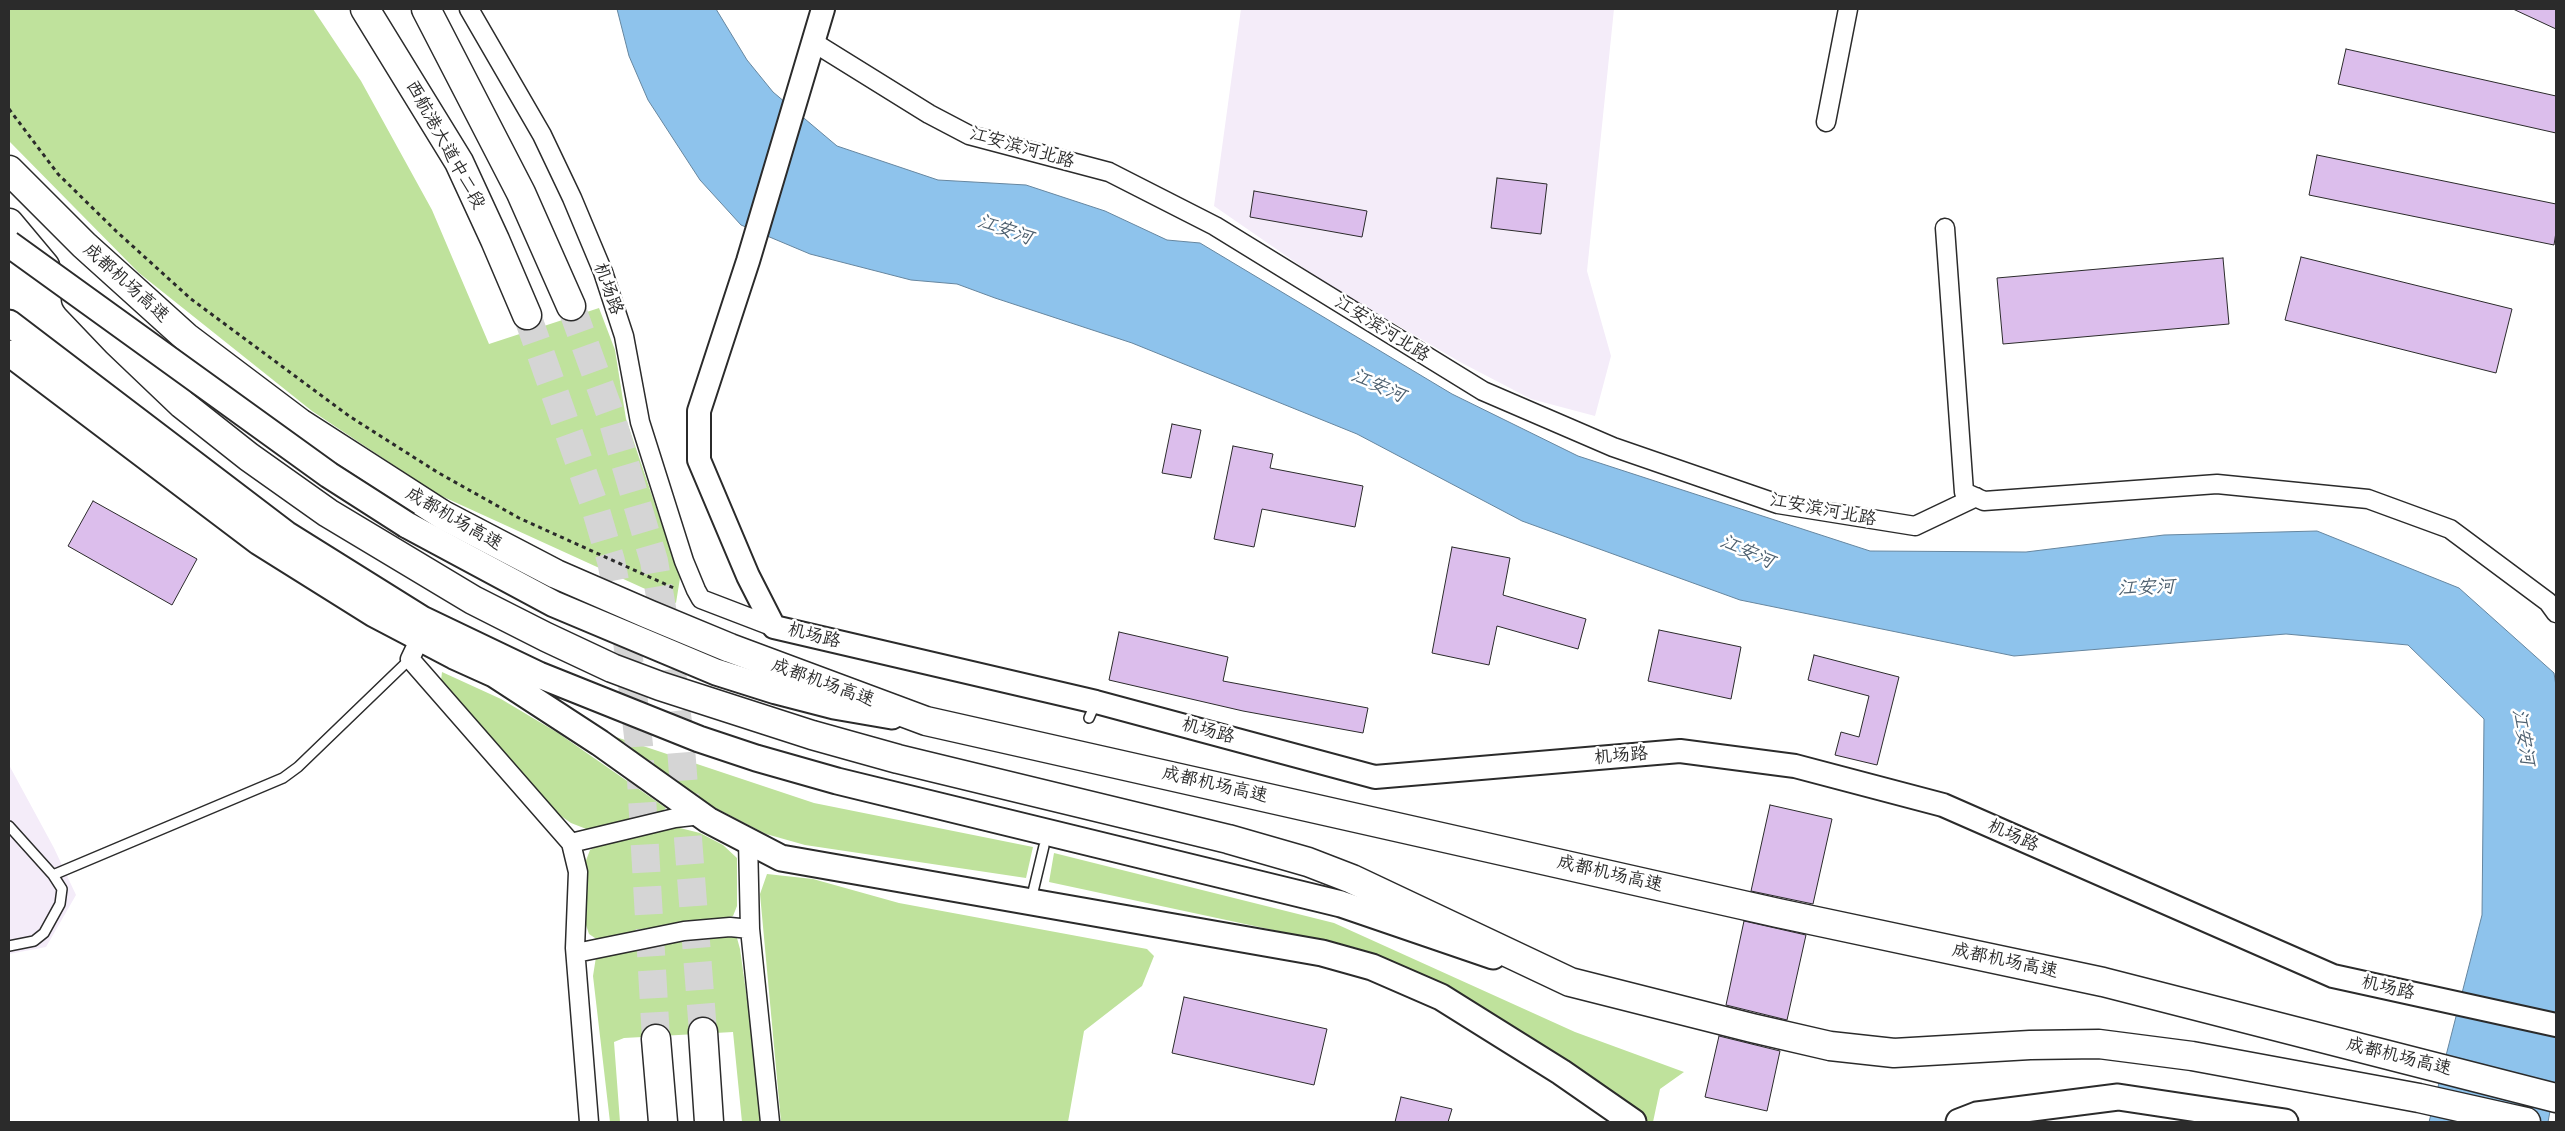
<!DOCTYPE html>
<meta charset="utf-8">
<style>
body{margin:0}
#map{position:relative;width:2565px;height:1131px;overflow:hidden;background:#fff;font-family:"Patrick Hand",sans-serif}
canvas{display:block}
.frame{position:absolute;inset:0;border:10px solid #2b2b2b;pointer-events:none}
</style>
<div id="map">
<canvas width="2565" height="1131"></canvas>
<div class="frame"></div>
</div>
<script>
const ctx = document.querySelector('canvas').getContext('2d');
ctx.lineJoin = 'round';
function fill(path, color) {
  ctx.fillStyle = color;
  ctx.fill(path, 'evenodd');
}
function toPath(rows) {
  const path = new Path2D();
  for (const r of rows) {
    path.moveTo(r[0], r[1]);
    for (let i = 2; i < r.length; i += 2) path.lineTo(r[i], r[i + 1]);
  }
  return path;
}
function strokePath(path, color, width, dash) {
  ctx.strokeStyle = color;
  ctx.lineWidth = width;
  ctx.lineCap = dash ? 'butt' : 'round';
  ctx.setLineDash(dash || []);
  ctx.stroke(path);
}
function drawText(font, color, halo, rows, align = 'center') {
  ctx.font = font + ' "Patrick Hand","LXGW WenKai TC",sans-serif';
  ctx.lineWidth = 5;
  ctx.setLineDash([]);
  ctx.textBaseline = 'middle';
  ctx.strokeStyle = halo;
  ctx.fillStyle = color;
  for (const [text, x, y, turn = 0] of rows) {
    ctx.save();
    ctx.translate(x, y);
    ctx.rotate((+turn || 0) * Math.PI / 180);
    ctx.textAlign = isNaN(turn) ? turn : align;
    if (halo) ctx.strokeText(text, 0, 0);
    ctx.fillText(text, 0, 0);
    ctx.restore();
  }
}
const built = toPath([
 [1241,9,1614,9,1587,271,1611,356,1595,416,1531,399,1460,362,1324,282,1214,206],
 [9,765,54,848,76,895,46,947,9,954]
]);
const green = toPath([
 [9,9,313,9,361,81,432,210,489,344,599,308,615,350,626,419,680,578,676,603,437,494,312,411,139,273,9,141],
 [442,672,501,699,558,733,666,808,659,814,625,820,594,832,571,823,544,804,441,681],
 [616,737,814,803,1033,847,1026,878,805,845,766,834,671,785,611,738],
 [676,827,700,833,723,845,737,858,737,906,733,916,601,942,589,934,584,919,585,863,590,850,610,840,655,828],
 [1054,853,1334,923,1575,1032,1684,1072,1660,1089,1653,1122,1648,1122,1439,987,1357,948,1049,882],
 [767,874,813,879,899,903,1147,949,1154,956,1142,986,1084,1031,1068,1122,781,1122,760,894],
 [729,934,737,938,740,949,755,1056,760,1122,742,1122,733,1032,624,1038,614,1042,620,1122,610,1122,593,976,596,957,636,943]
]);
const water = toPath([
 [617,9,716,9,747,60,773,92,837,146,938,180,1026,185,1105,211,1167,240,1200,243,1452,394,1578,456,1870,551,2026,552,2164,535,2317,531,2459,588,2554,673,2556,686,2556,1079,2548,1122,2429,1122,2482,915,2484,719,2408,645,2286,634,2014,656,1740,600,1522,521,1357,434,1132,343,995,298,957,284,911,280,810,254,741,225,700,180,648,100,629,56,617,9]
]);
const building = toPath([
 [2513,9,2556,9,2556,29,2513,9],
 [2346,49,2556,96,2556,133,2338,84,2346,49],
 [2317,155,2556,204,2556,232,2554,245,2309,195,2317,155],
 [1497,178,1547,184,1541,234,1491,228,1497,178],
 [1254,191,1367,211,1362,237,1250,217,1254,191],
 [2301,257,2512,309,2496,373,2285,320,2301,257],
 [2223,258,2229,324,2003,344,1997,278,2223,258],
 [1172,424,1201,430,1191,478,1162,473,1172,424],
 [1233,446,1273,454,1270,468,1363,486,1355,527,1262,509,1254,547,1214,539,1233,446],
 [93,501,197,559,172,605,68,546,93,501],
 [1452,547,1510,558,1503,595,1586,619,1578,649,1497,626,1489,665,1432,653,1452,547],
 [1659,630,1741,647,1731,699,1648,681,1659,630],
 [1119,632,1228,657,1223,681,1368,708,1363,733,1243,711,1109,680,1119,632],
 [1814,655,1899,677,1877,765,1835,755,1841,732,1859,737,1869,696,1808,680,1814,655],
 [1770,805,1832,819,1813,904,1751,891,1770,805],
 [1744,921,1806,935,1787,1020,1726,1005,1744,921],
 [1184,997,1327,1029,1314,1085,1172,1053,1184,997],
 [1719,1036,1780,1051,1767,1111,1705,1097,1719,1036],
 [1401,1097,1452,1109,1448,1122,1395,1122,1401,1097]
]);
const primaryTunnel = toPath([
 [571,306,611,416,654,561,670,655,681,748,703,1032],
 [527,315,594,504,611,561,627,641,639,745,656,1039]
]);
const path = toPath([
 [9,109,58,174,116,231,191,299,349,416,437,472,519,518,676,589]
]);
const service = toPath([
 [1089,718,1096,702],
 [9,826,53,875,62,889,60,904,44,933,34,941,9,946],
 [53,875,283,778,298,767,410,659],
 [1031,900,1044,846]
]);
const minor = toPath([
 [469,9,542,135,572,198,603,272,624,336,640,422,684,561,696,590,701,599,774,627],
 [813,42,929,114,969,135,1109,172,1215,226,1483,391,1613,447,1778,504,1915,526,1976,497],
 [1826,122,1848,9],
 [1945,228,1964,492,1984,501,2217,484,2368,499,2450,529,2548,602,2556,613],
 [420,638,410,659,571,843,578,872,575,948,589,1122],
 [748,840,750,929,770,1122],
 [571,843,675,818,701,815],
 [576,953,684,931,730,927,750,929]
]);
const tertiary = toPath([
 [823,9,748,261,699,411,699,460,748,576,774,627,1096,702,1375,777,1680,751,1795,766,1943,805,2333,976,2556,1025]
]);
const secondary = toPath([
 [9,323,286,534,422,619,539,675,699,739,756,758,837,781,1341,904,1493,956],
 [9,353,259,542,374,614,454,656,505,679],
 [407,525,554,604,716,672,776,691,834,706,892,716],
 [491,672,600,743,708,820,781,858,1322,953,1372,967,1441,997,1561,1072,1633,1122],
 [1959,1122,1977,1115,2118,1097,2285,1122]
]);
const primary = toPath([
 [365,9,459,162,495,240,527,315],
 [426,9,521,193,571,306],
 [703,1032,709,1122],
 [656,1039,663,1122]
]);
const motorway = toPath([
 [9,170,84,245,186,337,300,423,443,515,556,574,648,614,730,648,926,721,1778,913,2103,982,2556,1098],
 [9,223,45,266],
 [76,299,117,342,182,404,249,457,328,513,473,600,546,637,612,668,660,686,812,735,898,759,1228,839,1308,862,1352,879,1570,982,1752,1028,1830,1046,1894,1053,2030,1045,2099,1044,2192,1056,2419,1098,2526,1122]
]);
const secondaryBridge = toPath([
 [9,244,329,475,407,525]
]);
const streetNames = [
 ["西航港大道中二段",445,145,61],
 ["江安滨河北路",1022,148,16],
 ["成都机场高速",126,283,42],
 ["机场路",608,289,70],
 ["江安滨河北路",1382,329,32],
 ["江安滨河北路",1823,510,11],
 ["成都机场高速",454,519,30],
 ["机场路",814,636,14],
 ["成都机场高速",823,683,20],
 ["机场路",1208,731,15],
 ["机场路",1621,756,-5],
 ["成都机场高速",1215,785,13],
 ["机场路",2013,836,24],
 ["成都机场高速",1610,874,13],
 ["成都机场高速",2005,961,12],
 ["机场路",2388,988,13],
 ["成都机场高速",2399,1057,14]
];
const waterNames = [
 ["江安河",1005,230,19],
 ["江安河",1378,386,24],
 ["江安河",1747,552,24],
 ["江安河",2146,588,-2],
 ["江安河",2523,737,81]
];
fill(built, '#f4ecf9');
fill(green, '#bfe29c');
fill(water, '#8ec3ec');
strokePath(water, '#66869f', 1);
fill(building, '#dcbeec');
strokePath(building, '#2b2b2b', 1);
strokePath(primaryTunnel, '#d5d5d5', 28, [28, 14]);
strokePath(service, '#2b2b2b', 12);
strokePath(minor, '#2b2b2b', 21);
strokePath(tertiary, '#2b2b2b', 26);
strokePath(secondary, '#2b2b2b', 29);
strokePath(primary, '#2b2b2b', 31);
strokePath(motorway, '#2b2b2b', 31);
strokePath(path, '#2b2b2b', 3, [4, 4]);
strokePath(service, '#fff', 9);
strokePath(minor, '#fff', 18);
strokePath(tertiary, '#fff', 22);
strokePath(secondary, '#fff', 25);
strokePath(primary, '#fff', 28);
strokePath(motorway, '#fff', 28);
strokePath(secondaryBridge, '#2b2b2b', 29, []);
strokePath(secondaryBridge, '#fff', 25);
drawText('18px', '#2b2b2b', '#fff', streetNames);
drawText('italic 19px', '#4e606f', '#fff', waterNames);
</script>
